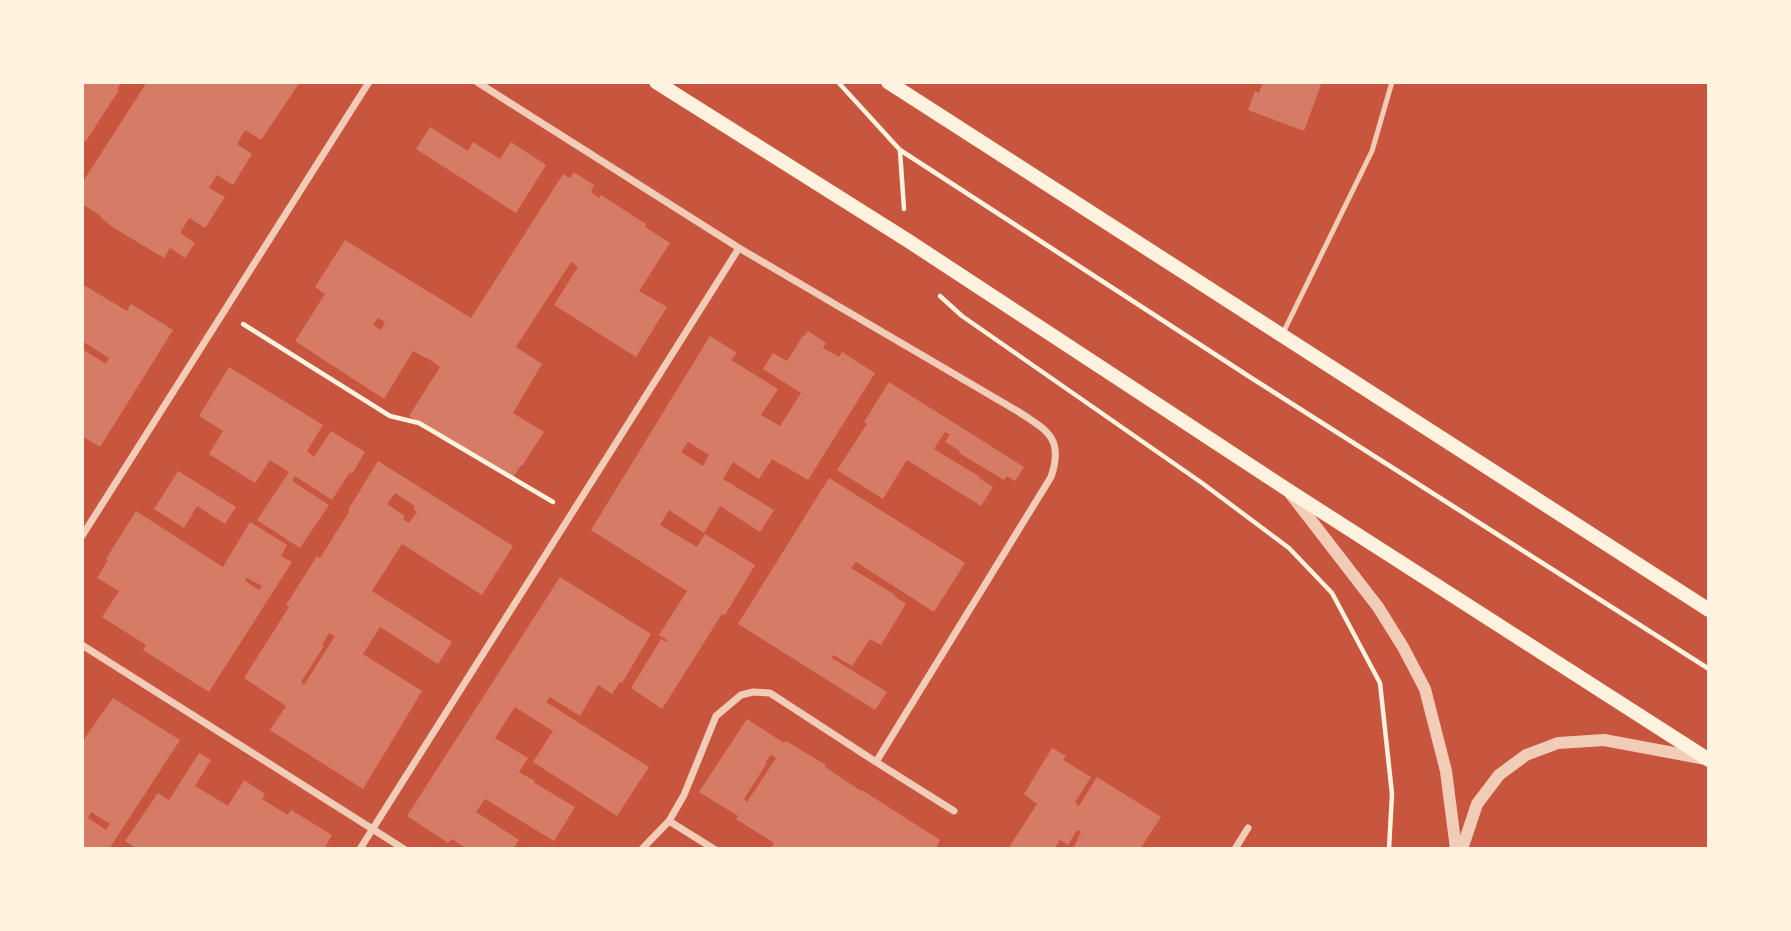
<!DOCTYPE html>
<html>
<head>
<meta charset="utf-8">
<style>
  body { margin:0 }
  #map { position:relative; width:1791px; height:931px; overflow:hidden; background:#c8553d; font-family:Ubuntu,sans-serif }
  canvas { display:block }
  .frame { position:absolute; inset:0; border:84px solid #fff3e0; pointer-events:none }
</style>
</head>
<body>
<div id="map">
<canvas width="1791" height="931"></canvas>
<div class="frame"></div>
</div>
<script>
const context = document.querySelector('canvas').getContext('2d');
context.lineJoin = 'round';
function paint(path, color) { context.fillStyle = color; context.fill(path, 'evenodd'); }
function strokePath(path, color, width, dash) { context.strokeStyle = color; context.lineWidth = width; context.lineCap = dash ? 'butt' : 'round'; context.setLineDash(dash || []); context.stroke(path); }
paint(new Path2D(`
  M82 82H122L117 89 119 90 86 141H85L82 144Z
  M147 82H300L261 140 245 130 237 144 252 154 233 185 217 175 209 188 225 197 205 228 189 218 180 233 195 243 185 258 170 248 164 258 114 228 100 217 101 216 82 204V183Z
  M1263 82H1322L1304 131 1248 110 1255 91 1259 93Z
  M430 127 468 151 473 142 500 159 511 142 546 165 516 213 416 149Z
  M574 172 594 185 591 192 599 198 601 195 646 224 645 227 670 243 639 291 667 307 636 357 554 305 578 267 571 262 516 347 542 364 513 413 544 432 522 466 521 465 512 479 409 416 440 367 426 357 425 358 413 351 384 399 295 341 325 294 315 287 345 240 471 318 563 174 570 178ZM378 318 385 322 381 330 373 325Z
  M82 284 127 311 131 304 173 330 100 447 82 436V349L106 364 109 358 82 341Z
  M808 331 826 343 823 348 839 357 842 352 875 373 808 480 772 459 759 479 733 462 723 479 774 510 760 532 720 506 704 533 669 510 660 525 697 547 705 534 755 565 725 615 722 614 662 709 631 688 661 639 666 642 667 640 659 635 687 591 591 530 710 336 737 353 731 360 778 389 761 415 780 426 801 393 763 369 773 353 787 361 803 336H804ZM688 442 709 455 703 466 681 452Z
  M229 367 323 425 307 451 314 457 331 431 365 452 352 474 350 472 332 500 295 476 292 481 329 505 300 548 257 520 289 472 270 460 255 483 209 454 223 431 199 416Z
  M889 382 1024 467 1015 481 1007 476 1004 480 959 453 960 451 945 442 950 434 945 432 934 449 980 477 979 478 993 487 981 506 907 460 883 499 837 470 867 424 864 422Z
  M378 461 513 546 482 595 402 544 372 591 452 642 438 664 380 627 363 654 422 691 363 789 270 730 286 706 244 678 289 607 286 605 317 556 320 558 349 512 348 510ZM395 493 415 506 413 509 417 512 409 523 403 519 405 516 387 504ZM329 633 335 636 304 685 301 682 324 646 322 645Z
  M178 471 236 507 225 524 197 506 184 528 154 509Z
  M829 478 965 563 934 612 856 562 851 568 895 595 894 596 906 604 881 645 870 639 852 666 833 655 832 658 887 692 875 710 738 624Z
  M136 511 223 567 250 522 287 545 281 556 292 562 209 692 143 650 146 645 102 617 119 591 97 578 108 560 106 559ZM247 578 262 586 259 590 245 581Z
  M560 577 651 634 622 683 620 682 612 694 598 685 580 716 550 697 546 702 649 767 617 816 533 762 553 731 515 707 495 738 528 758 519 772 535 781 533 782 575 807 554 841 485 799 476 812 519 840 513 849H462L464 847 452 839 448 843 407 816Z
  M113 698 180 740 109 849H82V742ZM91 812 110 824 106 830 88 818Z
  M747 719 784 743 786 741 826 765 825 767 861 791 862 790 940 840 937 846 942 849H770L774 843 736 819 738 816 699 792ZM771 755 776 758 747 802 744 799 767 763 765 762Z
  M1052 748 1066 756 1063 760 1091 777 1075 802 1079 806 1097 777 1161 817 1140 849H1073L1081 832 1077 830 1068 845 1060 840 1054 849H1008L1037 804 1024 794Z
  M199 753 211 760 195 786 228 806 244 780 265 794 262 799 288 815 291 810 332 835 324 849H137L125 841 158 793 169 800Z`), '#d67c66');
strokePath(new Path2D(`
  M838 82 900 150 1253 379 1709 669
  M900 151 904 209
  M940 296 962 316 1202 483 1289 548 1332 593 1380 683 1392 794 1389 849
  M243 324 390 416 419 423 553 502`), '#fff3e0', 4.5);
strokePath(new Path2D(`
  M1283 333 1372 151 1392 82`), '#f1ccb7', 5);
strokePath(new Path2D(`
  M477 82 739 248 1019 412C1048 431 1064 439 1051 477L876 762 954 811
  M82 536 369 82
  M82 645 404 849
  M669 821 714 849
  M360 849 739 248
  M642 849 669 821 684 795 716 716 741 695 753 692 770 693 876 762
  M1235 849 1248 828`), '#f1ccb7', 7);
strokePath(new Path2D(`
  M1290 493 1378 607 1403 647 1425 689 1446 771 1456 849
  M1462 849 1477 804 1499 775 1526 755 1558 743 1604 740 1706 759`), '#f1ccb7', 12);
strokePath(new Path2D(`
  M656 82 907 240 1288 490 1709 760
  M888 82 1709 610`), '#fff3e0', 14);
</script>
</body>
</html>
